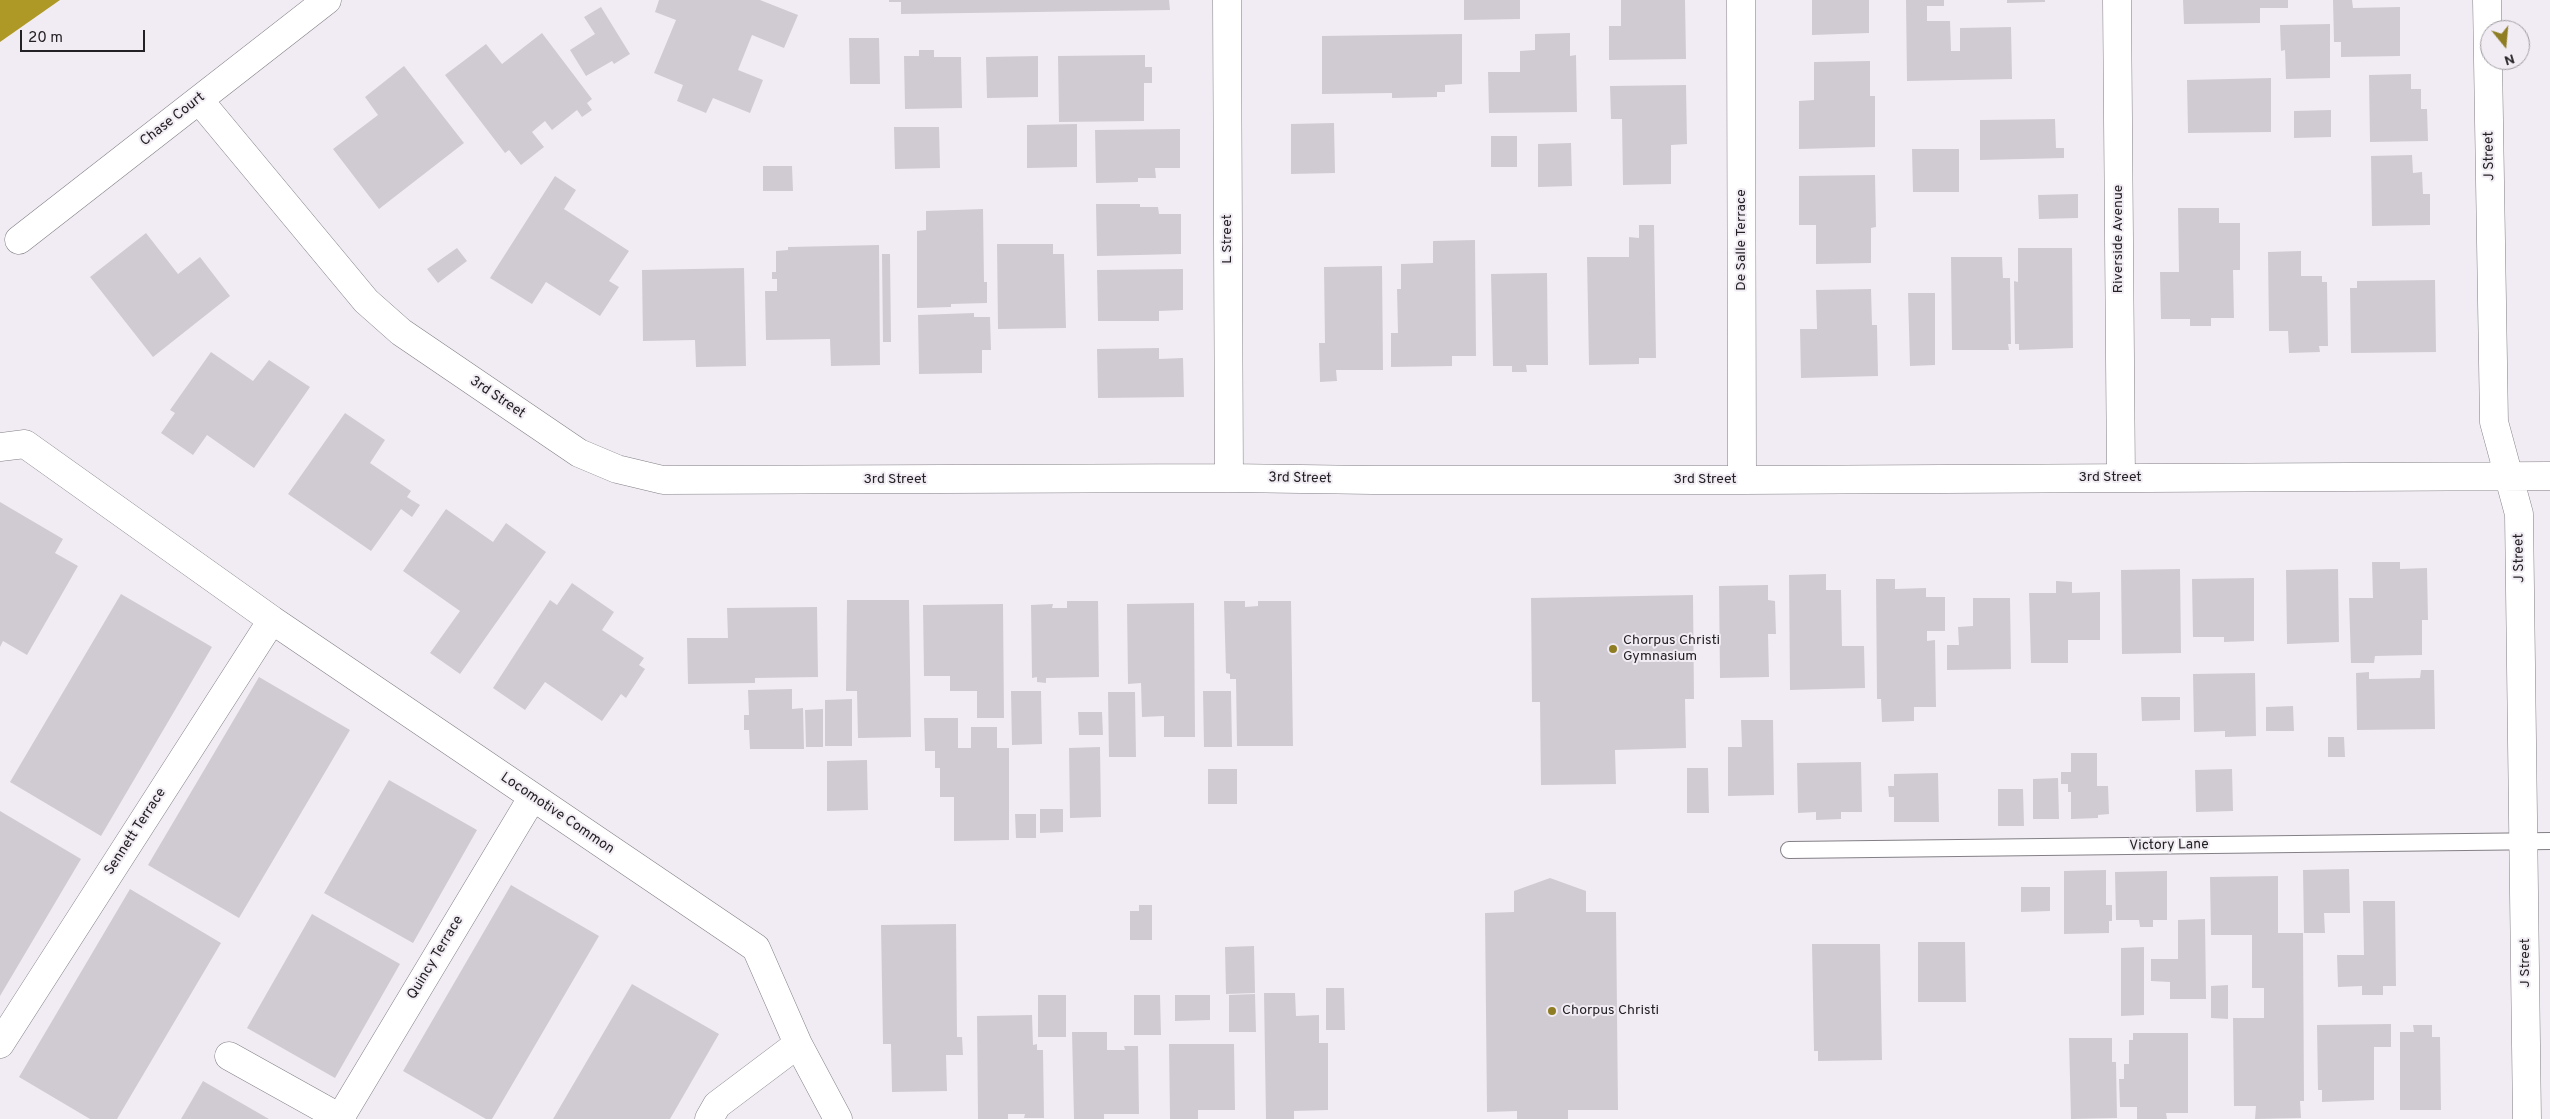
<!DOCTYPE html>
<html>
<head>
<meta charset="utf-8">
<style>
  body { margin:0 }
  #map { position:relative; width:2550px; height:1119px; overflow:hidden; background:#f1ecf3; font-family:Overpass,sans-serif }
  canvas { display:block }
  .north { position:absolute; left:2480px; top:20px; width:50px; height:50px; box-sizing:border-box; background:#f1ecf3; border:1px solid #9f9ba0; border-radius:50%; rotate:163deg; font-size:14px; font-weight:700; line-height:20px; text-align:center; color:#232124 }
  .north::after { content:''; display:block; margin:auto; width:18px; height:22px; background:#8e7d23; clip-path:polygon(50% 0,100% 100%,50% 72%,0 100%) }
  .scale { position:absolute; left:20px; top:30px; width:125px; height:22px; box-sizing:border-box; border:2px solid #232124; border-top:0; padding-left:6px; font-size:15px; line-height:18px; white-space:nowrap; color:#232124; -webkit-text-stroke:4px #f1ecf3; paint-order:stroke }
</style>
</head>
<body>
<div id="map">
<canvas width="2550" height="1119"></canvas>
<div class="north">N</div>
<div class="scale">20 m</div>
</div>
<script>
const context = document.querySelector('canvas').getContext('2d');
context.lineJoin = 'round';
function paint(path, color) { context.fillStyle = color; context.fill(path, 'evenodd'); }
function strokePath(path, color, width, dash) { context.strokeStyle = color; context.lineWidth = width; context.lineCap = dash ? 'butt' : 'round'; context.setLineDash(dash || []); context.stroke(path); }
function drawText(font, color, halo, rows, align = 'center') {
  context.font = font + ' Overpass,sans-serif'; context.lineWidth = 4; context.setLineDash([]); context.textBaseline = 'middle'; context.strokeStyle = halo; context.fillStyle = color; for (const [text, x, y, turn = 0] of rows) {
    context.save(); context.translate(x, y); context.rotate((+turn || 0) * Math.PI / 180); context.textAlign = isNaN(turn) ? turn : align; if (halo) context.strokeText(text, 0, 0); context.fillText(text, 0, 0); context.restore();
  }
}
paint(new Path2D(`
  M0 0H60L0 42Z`), '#ae9926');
paint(new Path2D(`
  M659 0H760L798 15 784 48 752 35 738 70 763 80 750 113 713 98 706 113 677 101 683 85 654 73 676 20 655 12Z
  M889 0H1169L1170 10 901 14V2H889Z
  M1464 0H1520V19L1464 20Z
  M1621 0H1685L1686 59 1609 60V26H1621Z
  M1812 0H1869V33L1812 35Z
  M1906 0H1944V6H1927V21H1950L1951 51H1960V28L2011 27 2012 79 1907 81Z
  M2007 0H2045V2L2007 3Z
  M2183 0H2288V8H2260V23L2184 24Z
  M2333 0H2352L2353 8 2400 7V56L2341 57V42H2334Z
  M601 7 630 54 614 64 612 61 586 76 570 50 595 34 584 17Z
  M2330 24V78L2286 79 2285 50 2281 51 2280 25Z
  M542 33 592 99 587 103 592 110 582 117 577 110 552 130 545 121 532 132 544 147 521 165 509 150 505 153 445 75 486 44 502 64Z
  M1570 33V56L1576 55 1577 112 1489 113 1488 72H1520V51L1535 50V34Z
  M1462 34V84L1445 85V92H1437V97L1392 98V93L1322 94V36Z
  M849 38H879L880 84H850Z
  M919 50H934V57H961L962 108 905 109 904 56H919Z
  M1145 55V67H1152V83H1144V121L1059 122 1058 56Z
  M1038 56V97L987 98 986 57Z
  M1870 61V96H1875V147L1799 149V101L1814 100V62Z
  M404 66 464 143 379 209 333 149 378 115 365 97Z
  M2411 74V89H2421V109H2427L2428 141 2370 142 2369 75Z
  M2271 78V132L2188 133 2187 80Z
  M1686 85 1687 144 1671 145V184L1623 185 1622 119H1611L1610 86Z
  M2331 110V137L2294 138V111Z
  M2055 119 2056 148H2064V158L1980 160V120Z
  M1334 123 1335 173 1291 174V124Z
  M1077 124V167L1027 168V125Z
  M894 127H939L940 168 895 169Z
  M1180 129V168H1155L1156 178H1138V182L1096 183 1095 130Z
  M1491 136H1517V167H1491Z
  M1571 143 1572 186 1538 187V144Z
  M1912 149H1959V192H1913Z
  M2412 155 2413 173 2422 172 2423 194H2430V225L2372 226 2371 156Z
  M763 166H792L793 191H763Z
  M1875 175 1876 227 1871 228V263L1816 264V225H1799V176Z
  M555 176 576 190 564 209 629 251 609 281 619 287 600 316 546 282 532 304 490 278Z
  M2078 194V218L2039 219 2038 195Z
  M1096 204H1140V207H1158L1159 214H1181V254L1097 256Z
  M2178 208H2219V223H2240V270H2233L2234 318H2211V326H2190V319H2161L2160 272H2179Z
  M983 209 984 282H987V303L951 304V307L917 308V231L926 230V211Z
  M1639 225H1654L1656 358H1639V364L1589 365 1587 257H1629V237L1639 238Z
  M146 233 178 274 200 257 230 296 153 357 90 277Z
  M1475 240 1476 356H1452V366L1391 367V333H1398L1397 289H1401V264L1433 263V241Z
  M997 244H1053V254H1064L1066 328 998 329Z
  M879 245 880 365 831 366 830 339 766 340 765 291H777V279H772V272H776V251L788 250V247Z
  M457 248 467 261 438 283 427 269Z
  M2018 248H2072L2073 348 2019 350V344H2015L2014 281 2018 282Z
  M2301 251V276H2322V282H2327L2328 346H2319L2320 352 2289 353 2288 331H2269L2268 252Z
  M882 254H890L891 342H883Z
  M1951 257H2002L2003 278H2010L2011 344H2008L2009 350H1952Z
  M1382 266 1383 370H1336L1337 381 1320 382 1319 343H1325L1324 267Z
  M744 268 746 366 696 367 695 340 643 341 642 270Z
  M1183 269V310L1159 311V321H1098L1097 270Z
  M1547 273 1548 365H1526L1527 372H1512V366H1493L1491 274Z
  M2435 280 2436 352 2351 353 2350 288H2357V281Z
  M1871 289 1872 325H1877L1878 376 1801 378 1800 329H1817L1816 290Z
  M1908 293H1935V365L1910 366Z
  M974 313V317H990L991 350H982V373L919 374 918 315Z
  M1159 348V359L1183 358 1184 397 1098 398 1097 349Z
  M211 352 253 381 269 360 310 387 254 468 207 435 193 455 161 433 175 413 170 410Z
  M345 413 385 440 370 463 411 491 407 497 420 505 412 517 401 509 371 551 288 494Z
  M0 502 63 539 55 553 78 566 27 655 3 641 0 647Z
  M446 509 493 542 506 523 546 552 460 674 430 653 460 611 403 571Z
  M2372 562H2400V569L2427 568 2428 620H2422V655L2375 656 2374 663H2351L2349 598H2373Z
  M2180 569 2181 653 2122 654 2121 570Z
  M2338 569 2339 642 2287 644 2286 570Z
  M1826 574V590H1841L1842 646H1864L1865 688 1790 690 1789 575Z
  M2254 578V641L2224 642V637H2193L2192 579Z
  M1876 579H1895V589L1926 588V597H1945V631H1927V641L1935 640 1936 707H1914V721L1882 722 1881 699H1877Z
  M2056 581 2072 582V593L2100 592V640H2068V663H2031L2029 593H2056Z
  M572 583 614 612 602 630 644 658 639 665 645 669 626 698 621 694 602 721 545 682 525 710 493 688 550 600 557 605Z
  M1768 585V600L1775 601 1776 634H1768L1769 677 1720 678 1719 586Z
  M121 594 212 647 101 836 10 782Z
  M1693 595 1694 699H1685L1686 748 1615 750 1616 784 1541 785 1540 702H1532L1531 598Z
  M1973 598H2010L2011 669 1947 670V645H1959L1958 627 1973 626Z
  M847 600H909L911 737 858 738 857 691H846Z
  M1067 601H1098L1099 677 1046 678V683L1037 682V677L1032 678 1031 605 1053 604 1052 608H1067Z
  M1224 601H1245V607L1258 606V601H1291L1293 746H1237L1236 679H1230V674L1226 673Z
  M1194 603 1195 737H1164V716L1142 717 1141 683 1128 684 1127 604Z
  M1003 604 1004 718H977V691H950V676H924L923 605Z
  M817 607 818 677 755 678V683L688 684 687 638H728L727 608Z
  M2421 670H2434L2435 729 2357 730 2356 673 2369 672V679L2420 678Z
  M2255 673 2256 736 2225 737V731L2194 732 2193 674Z
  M259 677 350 730 239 918 148 865Z
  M792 689V709L803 708 804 749H750L749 730H744V715H749L748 690Z
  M1011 691H1041L1042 744 1012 745Z
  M1203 691H1231L1232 747H1204Z
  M1108 692H1135L1136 757H1109Z
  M2141 697H2180V720L2142 721Z
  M852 699V746H825V700Z
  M2293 706 2294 731H2266V707Z
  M823 709V747H806L805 710Z
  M1078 712H1102L1103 735H1079Z
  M924 718H958V748H971V727H997V748H1009V840L954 841V797H940V768H935V751H925Z
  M1741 720H1773L1774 795 1728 796V747H1742Z
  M2328 737H2344L2345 757H2328Z
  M1100 747 1101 817 1070 818 1069 748Z
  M2071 753H2097V786H2108L2109 814 2098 815V818L2071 819V792H2068V784H2061V772H2071Z
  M867 760 868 810 827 811V761Z
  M1861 762 1862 812H1841V819L1816 820V812L1798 813 1797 763Z
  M1687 768H1708L1709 813H1687Z
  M1208 769H1237V804H1208Z
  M2232 769 2233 811 2196 812 2195 770Z
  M1938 773 1939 822H1894V797H1889L1888 786H1894V774Z
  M2058 778 2059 819H2033V779Z
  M389 780 477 830 413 943 324 893Z
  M1998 789H2023L2024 826H1998Z
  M1040 809H1063V832L1040 833Z
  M0 811 81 859 0 996Z
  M1015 814H1036V838H1016Z
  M2349 869 2350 913H2324L2325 933H2304L2303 870Z
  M2106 870V905H2112V921H2109V933L2064 934V871Z
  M2167 871V920H2153V927H2140L2139 920H2116L2115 872Z
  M2278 876V933H2303L2304 1101H2300L2301 1118 2255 1119 2256 1106H2234L2233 1018H2264V988H2252V935H2211L2210 877Z
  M1550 878 1586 891V912H1616L1618 1110H1568V1119H1517V1111L1487 1112 1485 913 1514 912V891Z
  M511 885 599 936 492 1119H486L403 1071Z
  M2021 887H2050V911L2021 912Z
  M130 889 221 943 117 1119H90L19 1077Z
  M2363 901H2395L2396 986H2383V995H2362V986L2338 987 2337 955H2364Z
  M1139 905H1152V940H1130V911H1139Z
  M312 914 400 964 335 1078 247 1028Z
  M2205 919 2206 999H2170V982L2151 981V959H2178V920Z
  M956 924 957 1037H962L963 1055H946L947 1091 892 1092 891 1044H883L881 925Z
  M1918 942H1965L1966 1002H1918Z
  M1812 944H1880L1882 1060 1818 1061V1051H1814Z
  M1254 946 1255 993 1226 994 1225 947Z
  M2144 947V1015L2121 1016V948Z
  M632 984 719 1034 670 1119H553Z
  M2228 985V1019L2211 1018V986Z
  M1326 988H1344L1345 1030H1326Z
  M1264 993H1295L1296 1016 1319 1015V1043H1328V1110L1294 1111V1119H1266Z
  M1255 994 1256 1032H1229V995Z
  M1038 995H1066V1037H1038Z
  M1134 995H1160L1161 1035H1134Z
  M1175 995H1210V1020L1175 1021Z
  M1032 1015 1033 1045 1037 1044V1050H1043L1044 1118H1024L1025 1114H1008V1119H978L977 1016Z
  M2391 1024V1047H2374V1100L2322 1102V1090H2318L2317 1025Z
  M2413 1025H2432V1037H2440L2441 1110H2400V1032H2414Z
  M1072 1032H1107V1050H1125L1124 1046H1138L1139 1114H1104V1119H1074Z
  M2133 1033H2188V1113H2166L2167 1119H2137V1107H2120L2119 1079H2124V1064H2129V1040H2133Z
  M2069 1038H2112V1062H2116L2117 1118 2071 1119Z
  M1169 1044H1234L1235 1110H1198V1119H1170Z
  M203 1081 269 1119H181Z`), '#d0cbd2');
const lane = new Path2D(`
  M1789 850 2550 841`);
const street = new Path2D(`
  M1227 0 1229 478
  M1741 0 1742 480
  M2117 0 2121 478
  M2487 0 2494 422 2519 514 2527 1119
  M199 100 366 301 401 332 579 453 617 469 663 480 1229 478 1373 480H1742L2550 476
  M19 240 327 0
  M0 447 25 444 272 620 756 948 798 1044 838 1119
  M0 1044 272 620
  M229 1056 342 1119
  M340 1118 532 798
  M709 1119 717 1105 798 1044`);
strokePath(lane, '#837f85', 18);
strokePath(street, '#837f85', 29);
strokePath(lane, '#fff', 16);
strokePath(street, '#fff', 28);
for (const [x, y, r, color] of [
  [1613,649,5,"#8e7d23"],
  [1552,1011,5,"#8e7d23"]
]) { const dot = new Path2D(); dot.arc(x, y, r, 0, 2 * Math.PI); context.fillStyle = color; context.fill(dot); strokePath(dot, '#f1ecf3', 2); }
drawText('14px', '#232124', '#f1ecf3', [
  ["Chase Court",173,120,-38],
  ["J Street",2490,156,-91],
  ["L Street",1228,239,-90],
  ["Riverside Avenue",2119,239,-90],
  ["De Salle Terrace",1742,240,-90],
  ["3rd Street",497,398,34],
  ["3rd Street",2110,478],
  ["3rd Street",1300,479,1],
  ["3rd Street",895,480],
  ["3rd Street",1705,480],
  ["J Street",2520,558,-91],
  ["Locomotive Common",557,814,34],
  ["Sennett Terrace",136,832,-57],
  ["Victory Lane",2169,846,-1],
  ["Quincy Terrace",436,958,-59],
  ["J Street",2526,963,-90]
]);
drawText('14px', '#232124', '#f1ecf3', [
  ["Chorpus Christi",1623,641],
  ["Gymnasium",1623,657],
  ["Chorpus Christi",1562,1011]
], 'left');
</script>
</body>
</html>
